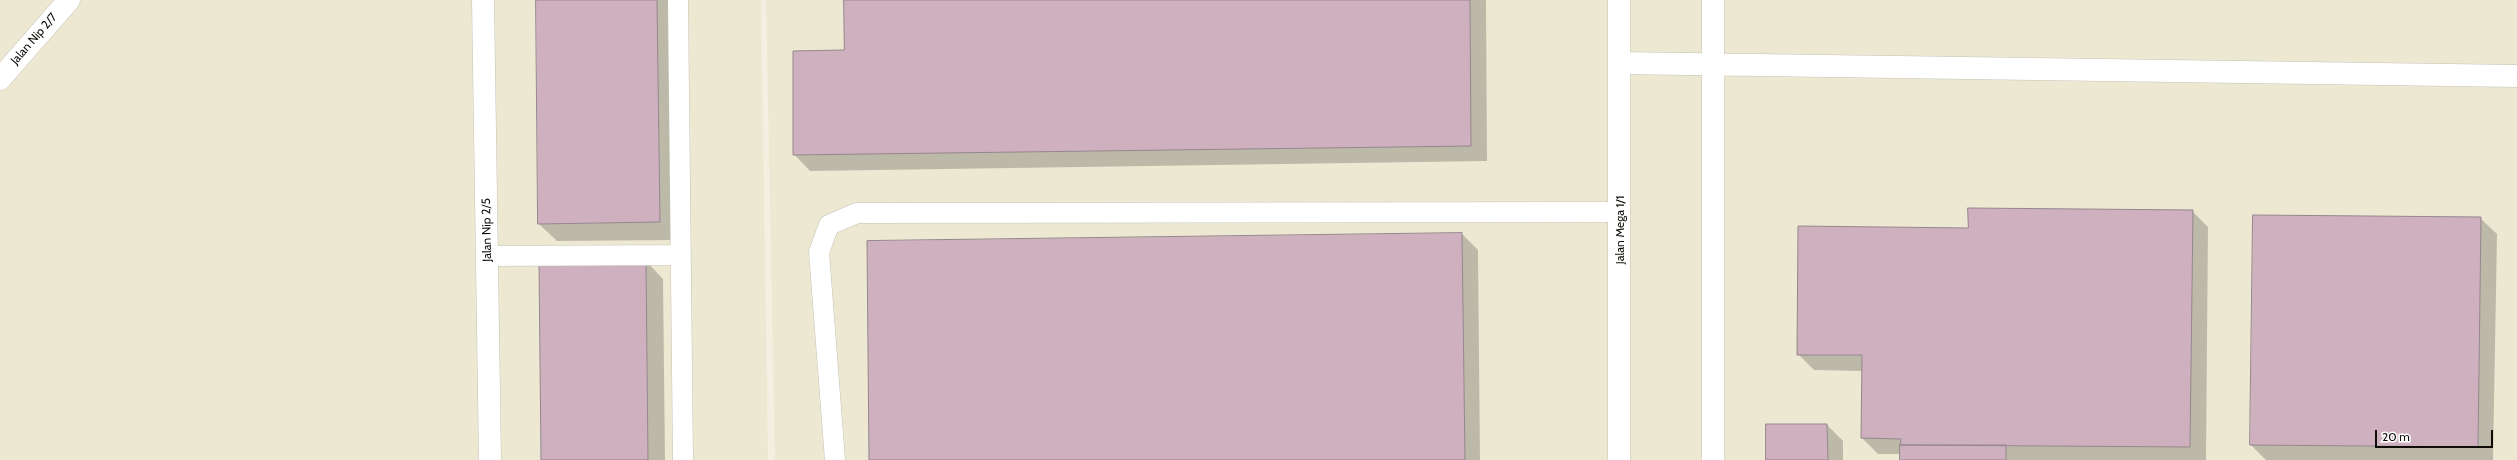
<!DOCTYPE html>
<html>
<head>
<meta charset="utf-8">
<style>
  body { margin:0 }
  #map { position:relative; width:2517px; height:460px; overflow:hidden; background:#f3f0e2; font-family:Cabin,sans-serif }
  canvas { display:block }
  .scale { position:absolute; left:2375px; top:430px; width:118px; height:18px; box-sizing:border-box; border:2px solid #0e0d08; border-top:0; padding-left:5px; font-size:12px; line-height:14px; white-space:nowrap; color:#0e0d08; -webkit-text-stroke:3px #fff; paint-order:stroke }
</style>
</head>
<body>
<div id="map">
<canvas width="2517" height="460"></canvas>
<div class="scale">20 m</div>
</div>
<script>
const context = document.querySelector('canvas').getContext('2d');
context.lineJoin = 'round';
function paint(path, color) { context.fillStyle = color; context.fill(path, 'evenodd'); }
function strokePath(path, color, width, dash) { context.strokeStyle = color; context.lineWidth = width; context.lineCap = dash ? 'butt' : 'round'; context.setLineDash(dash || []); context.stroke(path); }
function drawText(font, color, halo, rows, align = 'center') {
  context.font = font + ' Cabin,sans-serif'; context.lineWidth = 3; context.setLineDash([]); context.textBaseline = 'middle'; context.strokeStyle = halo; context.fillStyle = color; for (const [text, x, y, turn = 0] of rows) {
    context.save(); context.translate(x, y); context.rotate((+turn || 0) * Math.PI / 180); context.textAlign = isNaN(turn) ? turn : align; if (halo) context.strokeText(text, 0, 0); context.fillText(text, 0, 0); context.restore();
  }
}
paint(new Path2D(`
  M0 0H761L768 460H0Z
  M766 0H2517V460H775Z`), '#ede8d2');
paint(new Path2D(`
  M537 0H675L677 240 557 241 539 224Z
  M845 0H1486L1487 161 810 171 794 154 845 51Z
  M2192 211 2208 227 2206 460H1901V454H1878L1862 438 1863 371 1814 370 1798 354 1969 229Z
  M2254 216 2480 218 2497 234 2493 460H2266L2251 445Z
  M1462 234 1478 250 1480 460H870L868 242Z
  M646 261 663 279 665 460H542Z
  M1827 425 1843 441V460H1767Z`), '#0003');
const building = new Path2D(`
  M536 0H657L660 222 538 224Z
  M844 0H1470L1471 146 793 155V51L844 50Z
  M1968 208 2193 210 2190 447 1900 445 1901 439 1861 438 1862 355H1797L1798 226 1968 228Z
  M2253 215 2481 217 2478 447 2250 445Z
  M1462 233 1465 460H869L867 241Z
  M646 260 648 460H541L539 262Z
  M1766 424H1827L1828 460H1766Z
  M1900 445H2006V460H1900Z`);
paint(building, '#cfb0bf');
strokePath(building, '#95878d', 1);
const service = new Path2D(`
  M678 0 683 460
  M487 256 681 255
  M835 460 819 252 829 225 857 213 1620 212`);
const minor = new Path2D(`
  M483 0 490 460
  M1619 0V460
  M1619 63 2517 76
  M0 79 69 0
  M1713 460V0`);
strokePath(service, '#c6c3b5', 21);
strokePath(minor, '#c6c3b5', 23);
strokePath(service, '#fff', 20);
strokePath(minor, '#fff', 22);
drawText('12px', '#0e0d08', '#fff', [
  ["Jalan Nip 2/7",34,39,-49],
  ["Jalan Nip 2/5",487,230,-91],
  ["Jalan Mega 1/1",1620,230,-90]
]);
</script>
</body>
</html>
